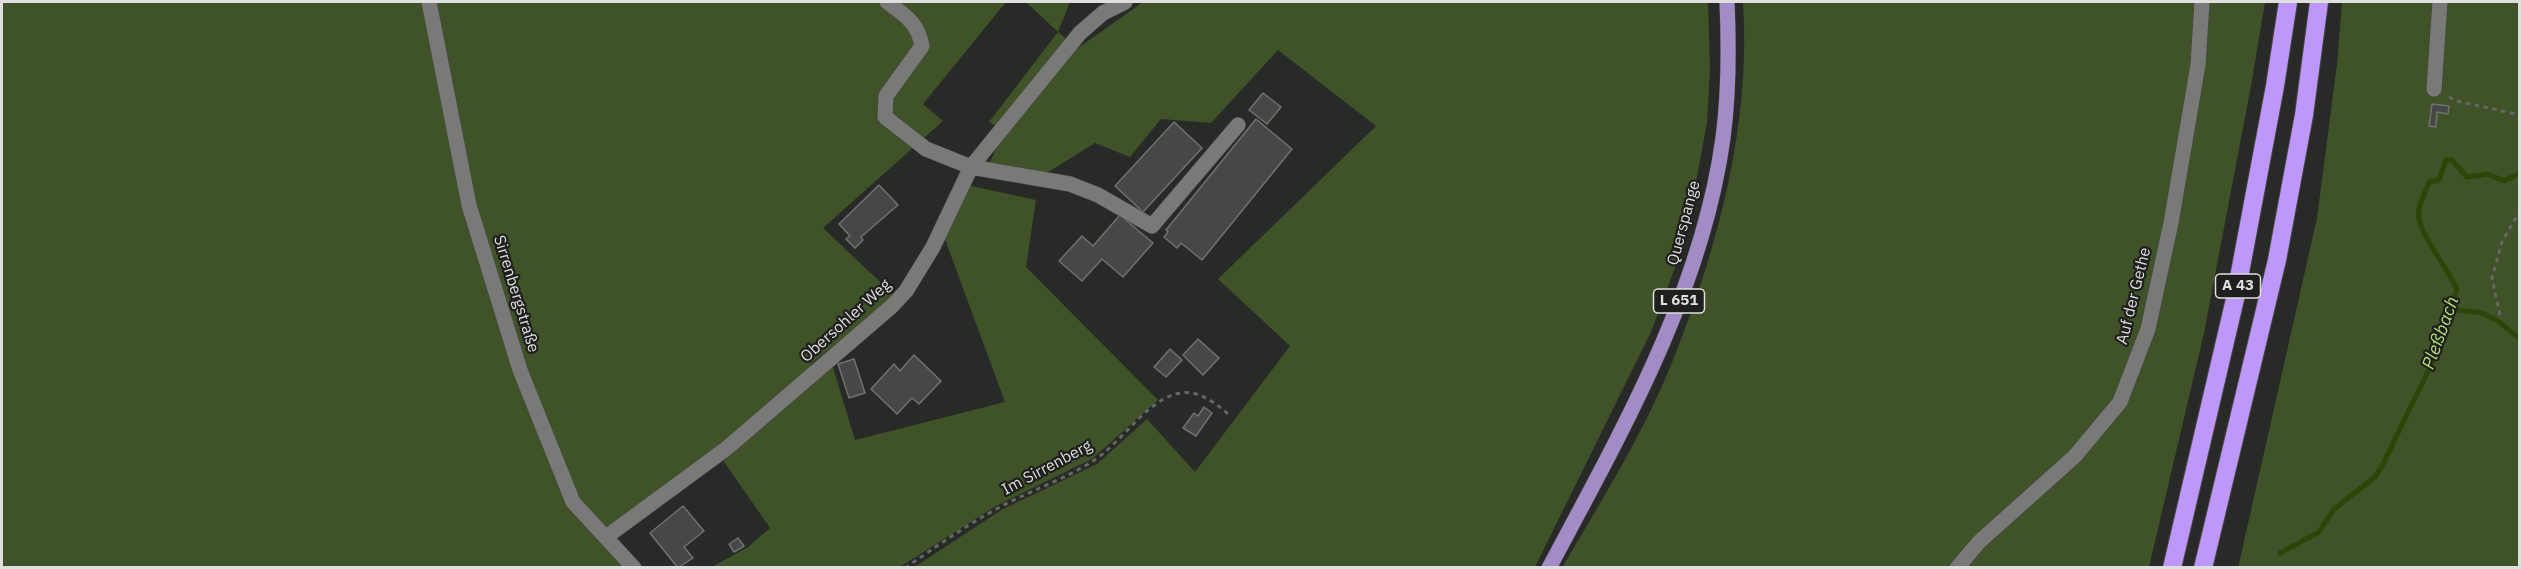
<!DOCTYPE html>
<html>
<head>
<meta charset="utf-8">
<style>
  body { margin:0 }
  #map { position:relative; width:2521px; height:569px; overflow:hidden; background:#282a27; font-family:"IBM Plex Sans",sans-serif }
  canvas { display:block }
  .frame { position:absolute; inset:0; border:3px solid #dfdfde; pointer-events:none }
</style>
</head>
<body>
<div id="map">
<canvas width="2521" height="569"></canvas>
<div class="frame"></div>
</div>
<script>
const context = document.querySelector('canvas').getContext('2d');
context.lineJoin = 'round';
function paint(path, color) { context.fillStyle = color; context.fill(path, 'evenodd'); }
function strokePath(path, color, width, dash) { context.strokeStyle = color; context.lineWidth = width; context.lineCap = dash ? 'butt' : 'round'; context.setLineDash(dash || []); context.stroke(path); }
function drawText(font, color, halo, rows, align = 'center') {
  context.font = font + ' "IBM Plex Sans",sans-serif'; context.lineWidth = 4.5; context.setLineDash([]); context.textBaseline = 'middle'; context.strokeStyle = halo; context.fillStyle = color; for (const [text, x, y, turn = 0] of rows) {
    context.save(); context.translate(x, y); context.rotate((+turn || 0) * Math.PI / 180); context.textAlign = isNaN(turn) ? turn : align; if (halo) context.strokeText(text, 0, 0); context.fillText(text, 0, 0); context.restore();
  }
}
paint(new Path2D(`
  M2 2H1006L923 104 943 121 823 228 895 296 811 364 808 377 606 535 570 506 629 568 2 567Z
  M1026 2H1070L1058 32 1078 48 1143 2H1708L1710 69 1707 123 1685 241 1651 332 1535 567 913 568 1003 509 1097 464 1147 419 1195 472 1290 346 1218 279 1376 126 1278 50 1211 123 1161 119 1130 157 1095 143 1045 174 1013 169 990 162 1004 131 989 122 1058 32Z
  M1743 2H2197L2193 64 2165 223 2140 328 2114 398 2072 453 1952 567 1562 568C1602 499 1646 430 1675 355 1719 244 1751 122 1743 2Z
  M2206 2H2265L2251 86 2204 333 2149 567 1965 568 1985 544 2082 458 2154 328Z
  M2342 2H2519V567L2238 568 2317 218 2337 64Z
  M967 185 1036 200 1026 267 1158 400 1092 459 996 506 900 567 710 568 748 547 770 528 720 456 832 364 855 440 1005 402 943 234Z`), '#3f5228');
strokePath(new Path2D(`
  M2450 309 2482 313 2498 321 2520 339
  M2280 553 2319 532 2334 509 2375 477 2382 466 2433 361 2436 340 2457 290C2450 269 2414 231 2419 209 2421 200 2426 191 2429 182L2439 180 2446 160H2452L2467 177 2488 174 2504 181 2520 173
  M2 566 3 568`), '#2d4507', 5);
const building = new Path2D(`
  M1263 93 1281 107 1267 124 1249 110Z
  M2432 104 2449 106 2448 114 2437 112 2436 127 2429 126Z
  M1256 119 1292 149 1202 260 1181 243 1177 248 1164 237 1168 232 1166 230Z
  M1174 122 1202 148 1143 212 1115 186Z
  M879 185 898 205 861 237 863 240 855 248 846 239 850 236 839 224Z
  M1120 215 1153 243 1123 277 1102 259 1082 281 1059 261 1082 236 1093 246Z
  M1198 339 1219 358 1203 375 1183 355Z
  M1170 349 1182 360 1166 377 1154 367Z
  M914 355 941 381 919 404 912 398 897 414 871 389 894 364 900 371Z
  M854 359 865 393 849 398 838 364Z
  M1204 407 1212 413 1196 436 1183 428 1194 413 1198 416Z
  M683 506 704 531 684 547 693 558 678 568 650 533Z
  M738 538 744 546 734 552 729 544Z`);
paint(building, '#464845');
strokePath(building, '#71726f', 1.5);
const minor = new Path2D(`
  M429 2 469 205 520 370 573 502 634 568
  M887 2C905 15 918 23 922 46L886 96 885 117 926 149 971 167 1070 184 1098 195 1152 226 1238 125
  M2434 89 2440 2
  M606 537 727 448 892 306 906 291 933 247 971 167 1080 33 1103 13 1125 2
  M1957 568 1979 542 2075 456 2120 402 2148 329 2171 223 2198 65 2202 2`);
const major = new Path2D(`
  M1549 568C1621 433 1702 292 1723 138 1729 93 1729 47 1727 2`);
const highway = new Path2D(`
  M2172 568 2235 299 2275 86 2288 2
  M2203 568 2277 260 2304 115 2319 2`);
strokePath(minor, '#474746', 16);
strokePath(major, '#474746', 16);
strokePath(highway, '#474746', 20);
strokePath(new Path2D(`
  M2449 97 2457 101 2520 115
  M2500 315 2492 278 2502 242 2520 211
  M905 568C937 546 968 524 1002 506 1032 490 1065 479 1093 461 1120 444 1144 404 1175 394 1196 388 1213 401 1228 414`), '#666765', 3, [4.5, 4.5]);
strokePath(minor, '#797a78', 15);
strokePath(major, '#a28cc5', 15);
strokePath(highway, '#bd98f8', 18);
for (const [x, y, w] of [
  [2238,286,45],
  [1679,301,51]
]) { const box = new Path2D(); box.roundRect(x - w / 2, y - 12, w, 24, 4.5); context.fillStyle = '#1f201e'; context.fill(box); strokePath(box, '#dfdfde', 1.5); }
drawText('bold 15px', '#dfdfde', null, [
  ["A 43",2238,286],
  ["L 651",1679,301]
]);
drawText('16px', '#dfdfde', '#1f201e', [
  ["Querspange",1684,223,-75],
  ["Sirrenbergstraße",516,294,73],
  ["Auf der Gethe",2134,296,-76],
  ["Obersohler Weg",846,321,-42],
  ["Im Sirrenberg",1047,468,-28]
]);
drawText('italic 18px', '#afdf78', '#1f201e', [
  ["Pleßbach",2441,333,-70]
]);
</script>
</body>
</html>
